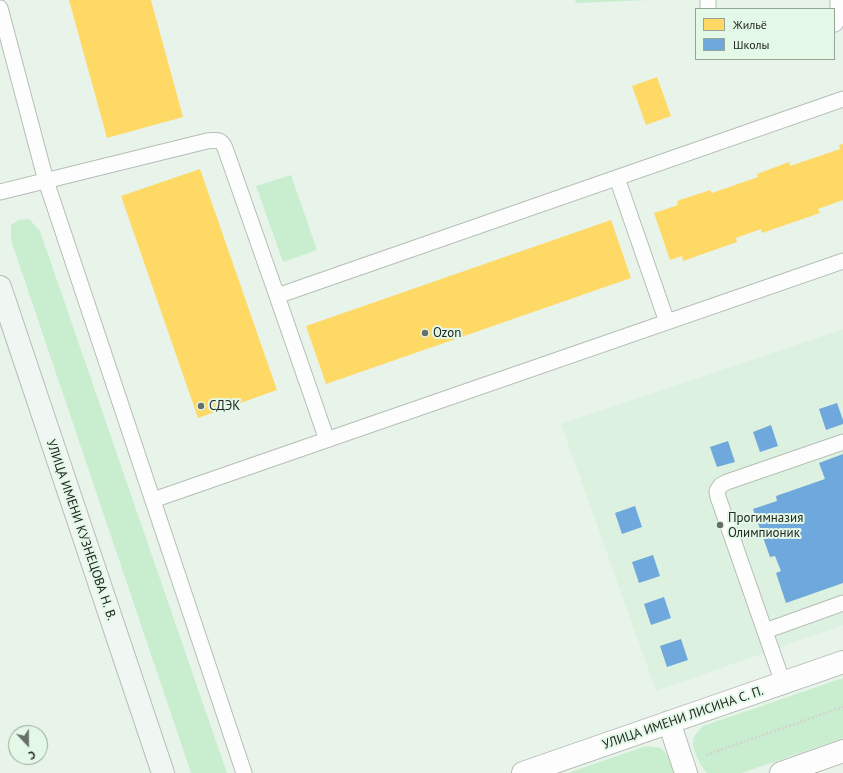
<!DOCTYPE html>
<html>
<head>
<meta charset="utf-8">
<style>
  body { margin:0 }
  #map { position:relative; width:843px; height:773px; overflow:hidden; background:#e8f4ea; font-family:"PT Sans",sans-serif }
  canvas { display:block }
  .legend { position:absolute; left:695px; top:8px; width:140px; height:52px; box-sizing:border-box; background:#e4f8e7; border:1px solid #96a598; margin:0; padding:5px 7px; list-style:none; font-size:12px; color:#212922 }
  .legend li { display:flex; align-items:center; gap:8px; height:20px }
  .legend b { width:20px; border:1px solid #96a598 }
  .north { position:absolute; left:8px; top:725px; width:40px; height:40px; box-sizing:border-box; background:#e4f8e7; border:1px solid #96a598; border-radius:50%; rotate:158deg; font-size:11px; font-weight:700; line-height:16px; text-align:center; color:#212922 }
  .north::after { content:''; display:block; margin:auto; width:14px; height:18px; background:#677068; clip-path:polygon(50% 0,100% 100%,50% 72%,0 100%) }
</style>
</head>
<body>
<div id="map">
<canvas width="843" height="773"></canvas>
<ul class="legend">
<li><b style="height:11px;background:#ffd966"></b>Жильё</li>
<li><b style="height:11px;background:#6fa8dc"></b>Школы</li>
</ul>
<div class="north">С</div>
</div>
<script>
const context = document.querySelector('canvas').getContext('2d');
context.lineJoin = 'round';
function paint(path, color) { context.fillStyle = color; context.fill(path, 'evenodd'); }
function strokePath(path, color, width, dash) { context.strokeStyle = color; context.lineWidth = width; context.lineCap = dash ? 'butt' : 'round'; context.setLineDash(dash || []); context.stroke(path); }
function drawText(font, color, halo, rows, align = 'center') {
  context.font = font + ' "PT Sans",sans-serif'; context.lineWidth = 4; context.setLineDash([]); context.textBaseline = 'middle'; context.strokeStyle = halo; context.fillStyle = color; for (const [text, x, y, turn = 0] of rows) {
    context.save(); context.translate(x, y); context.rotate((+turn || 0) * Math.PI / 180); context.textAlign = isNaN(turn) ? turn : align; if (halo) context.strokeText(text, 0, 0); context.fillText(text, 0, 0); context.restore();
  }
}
paint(new Path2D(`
  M843 329V625L656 691 561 424Z`), '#dcf1df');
paint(new Path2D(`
  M575 0H650L576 3Z
  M291 175 317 250 283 262 256 186Z
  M29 219 40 231 227 773H191L11 240V225L19 220Z
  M843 678V738L742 773H707C700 765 690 748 694 737 696 733 700 729 703 726Z
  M646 746 661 748 671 758 675 773H568Z`), '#c9eecf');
paint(new Path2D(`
  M69 0H151L183 117 107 138Z
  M657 77 671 116 646 125 632 86Z
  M843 144V200L818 209 820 213 762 233 761 229 736 238 737 242 683 261 682 256 670 260 654 213 678 205 677 201 710 190 712 193 758 177 757 174 789 162 790 166 840 149 839 145Z
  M200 169 277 390 198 418 121 196Z
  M611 220 631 278 326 384 306 326Z`), '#ffd966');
paint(new Path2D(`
  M837 403 843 420V424L826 430 819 409Z
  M771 425 778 446 760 452 753 432Z
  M728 441 735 462 717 467 710 447Z
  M843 454V583L786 603 776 573 781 571 775 556 770 557 753 509 777 501 776 496 825 479 819 463Z
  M635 506 642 527 622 534 615 513Z
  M653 555 660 576 639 583 632 562Z
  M664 597 671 618 651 625 644 604Z
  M681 639 688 660 667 667 660 646Z`), '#6fa8dc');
const lane = new Path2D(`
  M708 0V9
  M0 8 46 181 244 773
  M835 24 838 20V0
  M617 178 667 322
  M0 192 207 141C217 140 221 139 225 148L277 296 843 99
  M277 296 327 440
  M153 500 843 261
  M765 631 843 603
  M783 683 718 497 717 491 721 485 727 482 843 442`);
const street = new Path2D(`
  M669 722 686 773
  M523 773 843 662
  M781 773 843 751`);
const secondary = new Path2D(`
  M0 287 163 773`);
strokePath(lane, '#b5beb6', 17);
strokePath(street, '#b5beb6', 24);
strokePath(secondary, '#b5beb6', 24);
strokePath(new Path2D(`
  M706 755 843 707`), '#d0d4d1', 2.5, [2, 2]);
strokePath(lane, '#fcfdfc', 15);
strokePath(street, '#fcfdfc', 22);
strokePath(secondary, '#f0f6f2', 22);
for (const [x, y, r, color] of [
  [425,333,4,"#677068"],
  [201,406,4,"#677068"],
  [720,525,4,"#677068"]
]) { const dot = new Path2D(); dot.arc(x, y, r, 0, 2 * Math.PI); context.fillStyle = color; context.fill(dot); strokePath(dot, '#e4f8e7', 1.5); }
drawText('13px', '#212922', '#e4f8e7', [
  ["Ozon",433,333],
  ["СДЭК",209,406],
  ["Прогимназия",728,518],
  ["Олимпионик",728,533]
], 'left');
drawText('13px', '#212922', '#e4f8e7', [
  ["УЛИЦА ИМЕНИ КУЗНЕЦОВА Н. В.",81,530,71],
  ["УЛИЦА ИМЕНИ ЛИСИНА С. П.",683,718,-19]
]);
</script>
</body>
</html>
